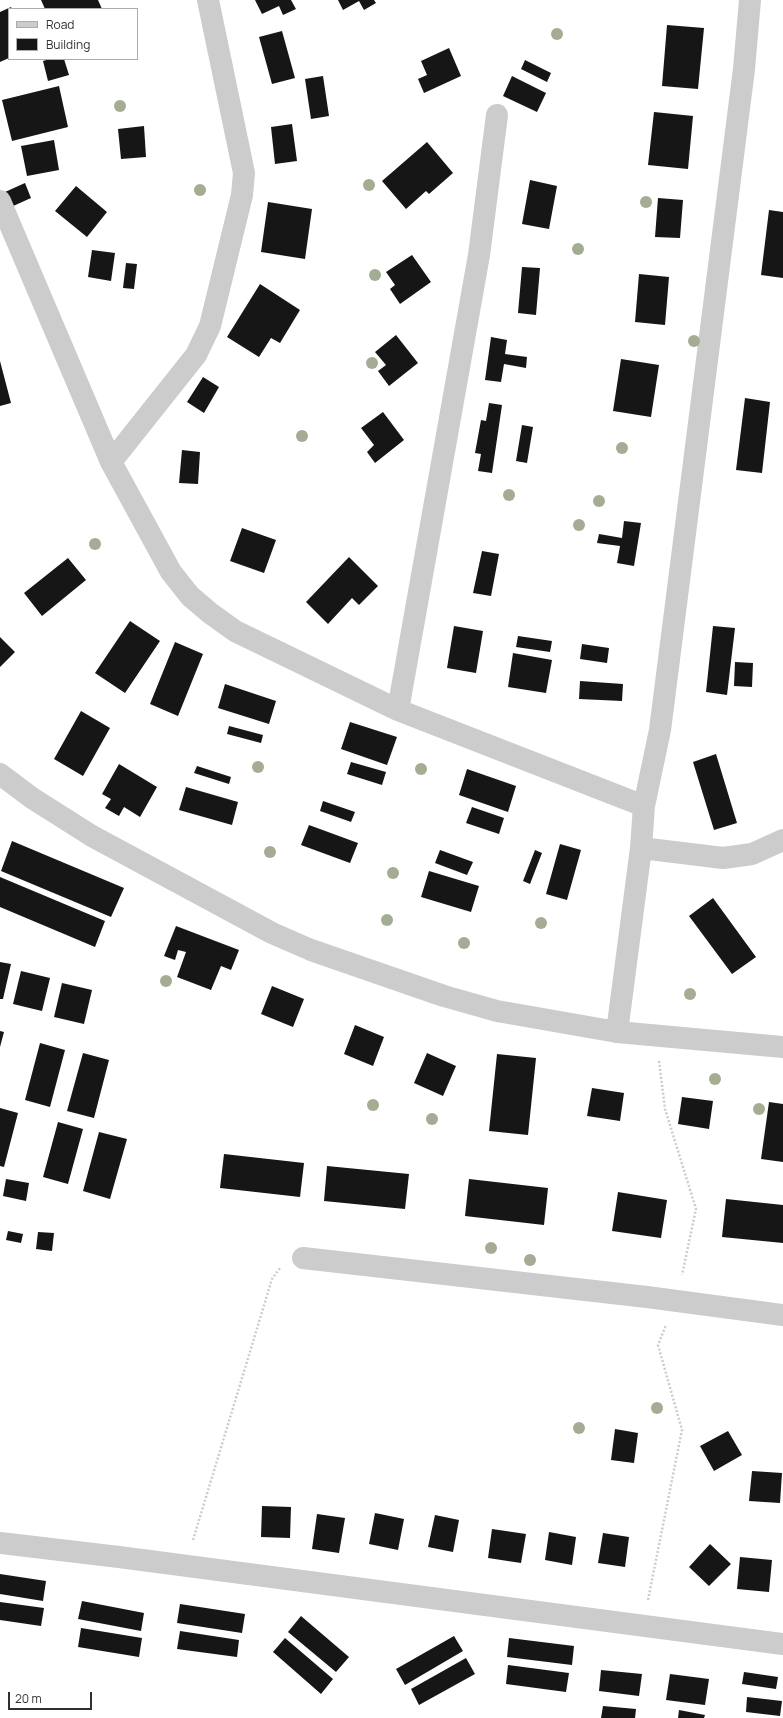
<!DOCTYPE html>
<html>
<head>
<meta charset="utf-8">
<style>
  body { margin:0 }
  #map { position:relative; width:783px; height:1718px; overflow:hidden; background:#fff; font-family:Manrope,sans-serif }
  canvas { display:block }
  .legend { position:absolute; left:8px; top:8px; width:130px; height:52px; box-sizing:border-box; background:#fff; border:1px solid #acacac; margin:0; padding:5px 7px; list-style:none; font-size:12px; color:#2f2f2f }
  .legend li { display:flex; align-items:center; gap:8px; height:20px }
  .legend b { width:20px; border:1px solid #acacac }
  .scale { position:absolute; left:8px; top:1692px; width:84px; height:18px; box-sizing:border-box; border:2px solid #2f2f2f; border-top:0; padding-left:5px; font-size:12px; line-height:14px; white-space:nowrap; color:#2f2f2f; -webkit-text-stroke:3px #fff; paint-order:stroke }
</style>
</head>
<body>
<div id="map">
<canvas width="783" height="1718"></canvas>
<ul class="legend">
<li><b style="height:5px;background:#ccc"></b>Road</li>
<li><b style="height:11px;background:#161616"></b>Building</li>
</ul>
<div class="scale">20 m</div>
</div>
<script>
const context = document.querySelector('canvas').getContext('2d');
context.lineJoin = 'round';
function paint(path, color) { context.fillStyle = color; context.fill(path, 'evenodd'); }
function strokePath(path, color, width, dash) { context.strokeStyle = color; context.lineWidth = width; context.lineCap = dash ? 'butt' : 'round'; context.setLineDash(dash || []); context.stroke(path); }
paint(new Path2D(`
  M41 0H98L102 9H45Z
  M255 0H291L296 9 283 15 279 6 262 14Z
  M338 0H374L376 3 364 10 359 1 343 10Z
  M11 7 12 9H9V58L0 62V12Z
  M667 25 704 28 698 89 662 86Z
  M282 31 295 78 272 84 259 37Z
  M449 48 461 76 424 93 418 79 427 75 421 61Z
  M50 59H64L69 75 48 81 43 61Z
  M525 60 551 73 547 82 521 69Z
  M323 76 329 116 311 119 305 79Z
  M512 76 546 93 537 112 503 96Z
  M59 86 68 127 12 141 2 100Z
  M654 112 693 116 688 169 648 165Z
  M292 124 297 161 275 164 271 127Z
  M144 126 146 157 121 159 118 129Z
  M54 140 59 170 27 176 21 146Z
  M427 142 453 173 429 194 426 191 406 209 382 181Z
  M530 180 557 186 549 229 522 224Z
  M25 183 31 198 11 207 5 192Z
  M76 186 107 212 87 237 55 211Z
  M658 198 683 200 680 238 655 237Z
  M268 202 312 209 305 259 261 252Z
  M769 210 783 212V278L761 275Z
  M92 250 115 253 111 281 88 277Z
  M412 255 431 282 400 304 390 289 395 285 386 272Z
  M126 263 137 264 134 289 123 288Z
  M522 267 540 268 536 315 518 313Z
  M639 274 669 277 665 325 635 322Z
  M260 284 300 310 280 343 271 338 259 357 227 337Z
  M396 335 418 363 389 386 378 371 386 365 375 352Z
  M491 337 507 340 505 354 527 357 526 368 504 364 501 382 485 380Z
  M621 359 659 365 651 417 613 411Z
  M0 361 11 403 0 406Z
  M203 377 219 387 204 413 187 402Z
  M745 398 770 402 762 473 736 470Z
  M489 403 502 405 492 473 478 471 481 454 475 453 481 420 486 421Z
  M383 412 404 440 375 463 367 452 374 445 361 428Z
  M522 425 533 427 527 463 516 461Z
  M182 450 200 452 198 484 179 483Z
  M624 521 641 523 634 566 617 563 620 546 597 543 599 534 622 538Z
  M242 528 276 540 264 573 230 561Z
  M482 551 499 554 491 596 473 593Z
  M349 557 378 586 359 605 352 598 328 624 306 602Z
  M68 558 86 580 42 616 24 593Z
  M130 621 160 641 125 693 95 673Z
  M454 626 483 631 476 673 447 668Z
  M713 626 735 628 727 695 706 692Z
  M518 636 552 641 550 652 516 647Z
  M0 637 15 652 0 667Z
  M175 642 203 654 178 716 150 704Z
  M582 644 609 648 607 663 580 659Z
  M513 653 552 660 546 693 508 687Z
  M735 662 753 663 752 687 734 686Z
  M580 681 623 684 622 701 579 699Z
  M225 684 276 701 269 724 218 708Z
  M81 711 110 728 83 776 54 759Z
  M350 722 397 737 387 765 341 749Z
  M229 726 263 735 261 743 227 734Z
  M716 754 737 823 714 830 693 762Z
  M351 762 386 772 382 785 347 774Z
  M119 764 157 787 140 817 124 807 119 816 105 808 111 799 102 794Z
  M197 766 231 777 229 784 194 773Z
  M467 769 516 786 508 812 459 795Z
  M186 787 238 802 232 825 179 810Z
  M323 801 355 812 351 822 320 811Z
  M472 807 504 818 499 834 466 823Z
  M309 825 358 843 350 863 301 845Z
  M12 841 124 888 111 917 1 871Z
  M560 844 581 850 567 900 546 894Z
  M440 850 473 862 467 875 435 863Z
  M535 850 542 853 530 884 523 881Z
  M429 871 479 886 471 912 421 897Z
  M0 877 105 921 95 947 0 907Z
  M713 898 756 957 732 974 689 916Z
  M176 926 239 950 231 970 221 966 211 990 177 977 186 952 178 950 175 960 164 956Z
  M0 962 11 964 3 999H0Z
  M21 971 50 978 42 1011 13 1004Z
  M62 983 92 990 84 1024 54 1017Z
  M272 986 304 999 293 1027 261 1014Z
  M355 1025 384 1037 373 1066 344 1054Z
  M0 1031 4 1032 0 1047Z
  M40 1043 65 1050 50 1107 25 1100Z
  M83 1053 109 1060 94 1118 67 1111Z
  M427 1053 456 1066 443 1096 414 1083Z
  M497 1054 536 1058 528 1135 489 1131Z
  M592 1088 624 1093 620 1121 587 1116Z
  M682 1097 713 1101 709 1129 678 1124Z
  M769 1102 783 1104V1162L761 1159Z
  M0 1108 18 1113 4 1167 0 1166Z
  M58 1122 83 1129 68 1184 43 1177Z
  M99 1132 127 1139 110 1199 83 1191Z
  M224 1154 304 1163 300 1197 220 1188Z
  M327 1166 409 1174 405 1209 324 1201Z
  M6 1179 29 1183 26 1201 3 1196Z
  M469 1179 548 1188 544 1225 465 1216Z
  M618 1192 667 1200 661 1238 612 1231Z
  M726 1199 783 1205V1243L722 1237Z
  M8 1231 23 1234 21 1243 6 1240Z
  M38 1232 54 1233 52 1251 36 1249Z
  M615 1429 638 1433 634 1463 611 1460Z
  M728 1431 742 1455 714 1471 700 1446Z
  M752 1471 782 1473 780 1503 749 1501Z
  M262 1506 291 1507 290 1538 261 1537Z
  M375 1513 404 1519 398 1550 369 1544Z
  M317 1514 345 1518 339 1553 312 1549Z
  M435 1515 459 1520 453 1552 428 1547Z
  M492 1529 526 1534 521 1563 488 1558Z
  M549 1532 576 1537 572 1565 545 1560Z
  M603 1533 629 1537 625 1567 598 1563Z
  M710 1544 731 1564 709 1586 689 1567Z
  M740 1557 772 1560 769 1592 737 1589Z
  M0 1574 46 1581 43 1601 0 1594Z
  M82 1601 144 1613 141 1631 78 1619Z
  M0 1602 44 1608 41 1626 0 1620Z
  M180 1604 245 1614 242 1633 177 1623Z
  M301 1616 349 1657 336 1672 288 1632Z
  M81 1628 142 1638 139 1657 78 1647Z
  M180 1631 239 1640 237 1657 177 1649Z
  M454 1636 463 1651 405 1685 396 1669Z
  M285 1638 333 1679 321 1694 273 1652Z
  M509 1638 574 1646 572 1665 507 1657Z
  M466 1658 475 1674 419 1705 411 1689Z
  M508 1665 569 1673 566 1692 506 1684Z
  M601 1670 642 1674 639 1696 599 1691Z
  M744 1672 778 1677 776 1689 742 1684Z
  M670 1674 709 1679 705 1705 666 1700Z
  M747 1697 782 1701 780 1716 746 1712Z
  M603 1706 636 1709 635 1718H601Z
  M679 1710 705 1715 704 1718H678Z`), '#161616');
strokePath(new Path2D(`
  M659 1061 665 1109 696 1209 682 1275
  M193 1540 272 1279 280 1268
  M648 1600 682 1430 658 1345 666 1325`), '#ccc', 2.5, [2, 2]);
strokePath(new Path2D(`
  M0 201 111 462 171 572 190 596 210 613 235 631 398 710 644 806 641 848 617 1032 783 1047
  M111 462 196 355 210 326 242 195 244 173 208 0
  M398 710 479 255 497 115
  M0 774 32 798 92 836 272 933 311 950 444 996 497 1011 617 1032
  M644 806 660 730 744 69 750 0
  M641 848 723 858 752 854 783 840
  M303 1258 647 1297 783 1315
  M0 1543 119 1557 783 1644`), '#ccc', 22);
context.fillStyle = '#a4ad94';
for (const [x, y] of [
  [557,34],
  [120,106],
  [369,185],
  [200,190],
  [646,202],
  [578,249],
  [375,275],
  [694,341],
  [372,363],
  [302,436],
  [622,448],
  [509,495],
  [599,501],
  [579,525],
  [95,544],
  [258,767],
  [421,769],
  [270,852],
  [393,873],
  [387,920],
  [541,923],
  [464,943],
  [166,981],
  [690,994],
  [715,1079],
  [373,1105],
  [759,1109],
  [432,1119],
  [491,1248],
  [530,1260],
  [657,1408],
  [579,1428]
]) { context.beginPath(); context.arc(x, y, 6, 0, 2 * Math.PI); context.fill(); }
</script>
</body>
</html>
